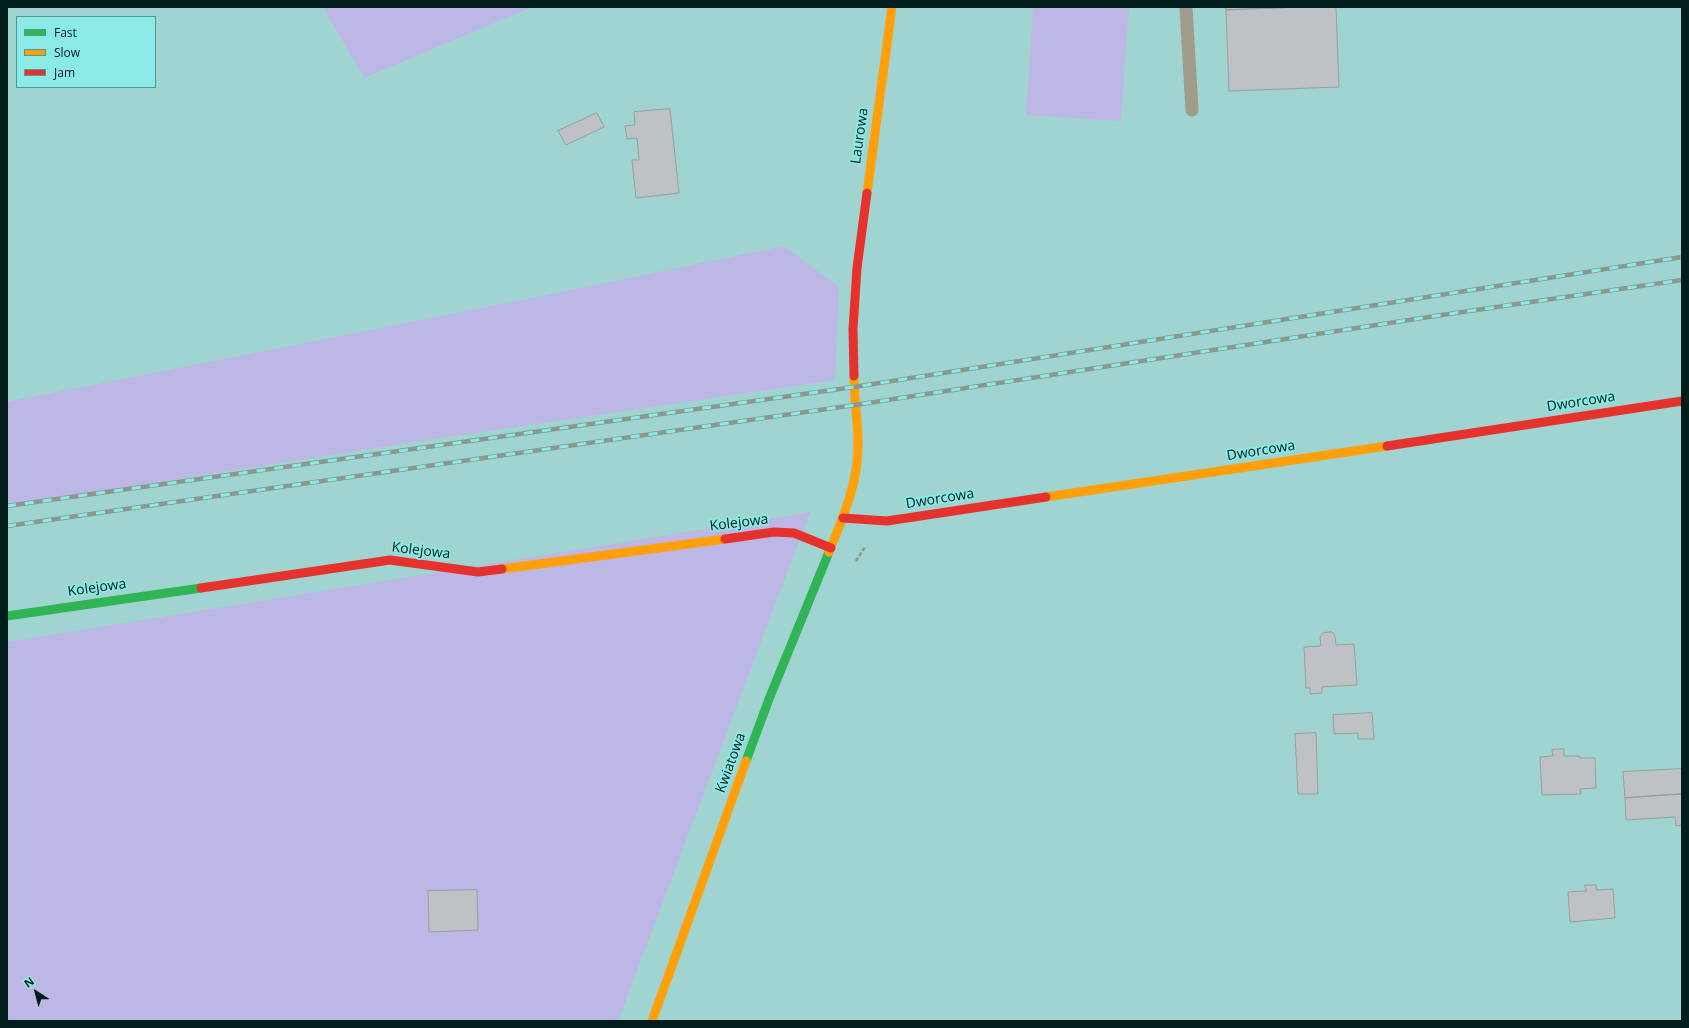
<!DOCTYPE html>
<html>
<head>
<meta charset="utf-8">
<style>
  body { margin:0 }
  #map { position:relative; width:1689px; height:1028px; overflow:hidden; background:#a0d4d1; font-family:"Open Sans",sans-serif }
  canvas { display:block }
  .frame { position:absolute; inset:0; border:8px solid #001c1b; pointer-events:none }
  .legend { position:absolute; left:16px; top:16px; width:140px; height:72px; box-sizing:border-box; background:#8aeae5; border:1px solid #539894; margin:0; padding:5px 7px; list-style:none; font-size:12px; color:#001c1b }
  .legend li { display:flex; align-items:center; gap:8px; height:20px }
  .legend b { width:20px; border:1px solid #539894 }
  .north { position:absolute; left:16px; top:972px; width:40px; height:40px; -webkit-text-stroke:3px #8aeae5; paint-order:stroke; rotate:324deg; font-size:11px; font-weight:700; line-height:16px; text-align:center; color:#001c1b }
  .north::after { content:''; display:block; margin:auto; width:14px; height:18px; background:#001c1b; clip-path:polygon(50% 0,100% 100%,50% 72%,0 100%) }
</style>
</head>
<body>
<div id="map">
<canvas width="1689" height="1028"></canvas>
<div class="frame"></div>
<ul class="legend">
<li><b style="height:5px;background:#30b455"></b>Fast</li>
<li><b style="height:5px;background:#ff9f0a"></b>Slow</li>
<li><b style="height:5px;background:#e5322d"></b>Jam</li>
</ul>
<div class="north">N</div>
</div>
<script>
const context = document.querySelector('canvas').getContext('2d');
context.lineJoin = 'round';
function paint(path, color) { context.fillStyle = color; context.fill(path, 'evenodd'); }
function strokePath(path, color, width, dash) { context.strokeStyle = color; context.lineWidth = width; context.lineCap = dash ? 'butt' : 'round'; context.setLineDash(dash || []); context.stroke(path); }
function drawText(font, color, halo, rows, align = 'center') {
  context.font = font + ' "Open Sans",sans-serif'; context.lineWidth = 3.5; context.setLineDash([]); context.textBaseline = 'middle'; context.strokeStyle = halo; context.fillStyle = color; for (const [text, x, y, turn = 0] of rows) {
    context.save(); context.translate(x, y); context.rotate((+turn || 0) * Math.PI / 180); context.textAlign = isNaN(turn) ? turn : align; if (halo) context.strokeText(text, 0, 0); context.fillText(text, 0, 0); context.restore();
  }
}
paint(new Path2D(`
  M323 7H532L364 78Z
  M1033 7H1129L1121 121 1026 115Z
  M784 246 839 287 835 380 414 442 7 506V402L542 296Z
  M810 512 618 1021H7V642Z`), '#bcb7e4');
const building = new Path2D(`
  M1226 7H1301L1226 10Z
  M1301 7H1336L1339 87 1229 91 1226 10Z
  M670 109 679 193 636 198 632 160H639L637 138 627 139 625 126 635 125 634 112Z
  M597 113 604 127 566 145 558 131Z
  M1332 632 1335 636 1336 645 1354 644 1357 685 1322 687V693L1310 694V688H1306L1304 647 1321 646 1320 637 1323 633Z
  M1372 713 1374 739H1358V733L1334 734 1333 715Z
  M1316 733 1318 794H1298L1295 734Z
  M1564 749V756H1579L1580 758H1595L1596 788 1580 789 1581 794 1542 795 1540 757 1553 756 1552 750Z
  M1682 769V794L1625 798 1623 772Z
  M1682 794V825L1676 826 1675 817 1626 820 1625 798Z
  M1585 885H1596L1597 890 1613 889 1615 918 1570 922 1568 892 1586 891Z
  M477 890 478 930 429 932 428 891Z`);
paint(building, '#bfc2c4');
strokePath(building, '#96a0a0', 1);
strokePath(new Path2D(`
  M856 561 865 547`), '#919a90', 2.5, [4, 2]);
strokePath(new Path2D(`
  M1186 7 1192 110`), '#a09b8b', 13);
strokePath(new Path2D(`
  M7 616 201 588
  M746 761 769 699 829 552`), '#30b455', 9);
strokePath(new Path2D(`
  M867 193 892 7
  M1046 497 1387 446
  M829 552C843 517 859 481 858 443 858 421 854 398 854 376
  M502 569 725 539
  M652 1021 746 761`), '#ff9f0a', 9);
strokePath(new Path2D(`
  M854 376 853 329 857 268 867 193
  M1387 446 1682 401
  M843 518 887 521 1046 497
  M725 539 774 532 794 533 831 548
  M201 588 390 560 478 572 502 569`), '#e5322d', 9);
const rail = new Path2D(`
  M7 506 854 387 1682 257
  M7 526 855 405 1435 316 1682 280`);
strokePath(rail, '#8a9890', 4.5);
strokePath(rail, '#8aeae5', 3, [9]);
drawText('14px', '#001c1b', '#8aeae5', [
  ["Laurowa",860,136,-82],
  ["Dworcowa",1581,402,-9],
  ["Dworcowa",1261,451,-9],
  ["Dworcowa",940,499,-9],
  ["Kolejowa",739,523,-7],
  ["Kolejowa",421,551,7],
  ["Kolejowa",97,588,-8],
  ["Kwiatowa",731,763,-70]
]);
</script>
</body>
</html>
